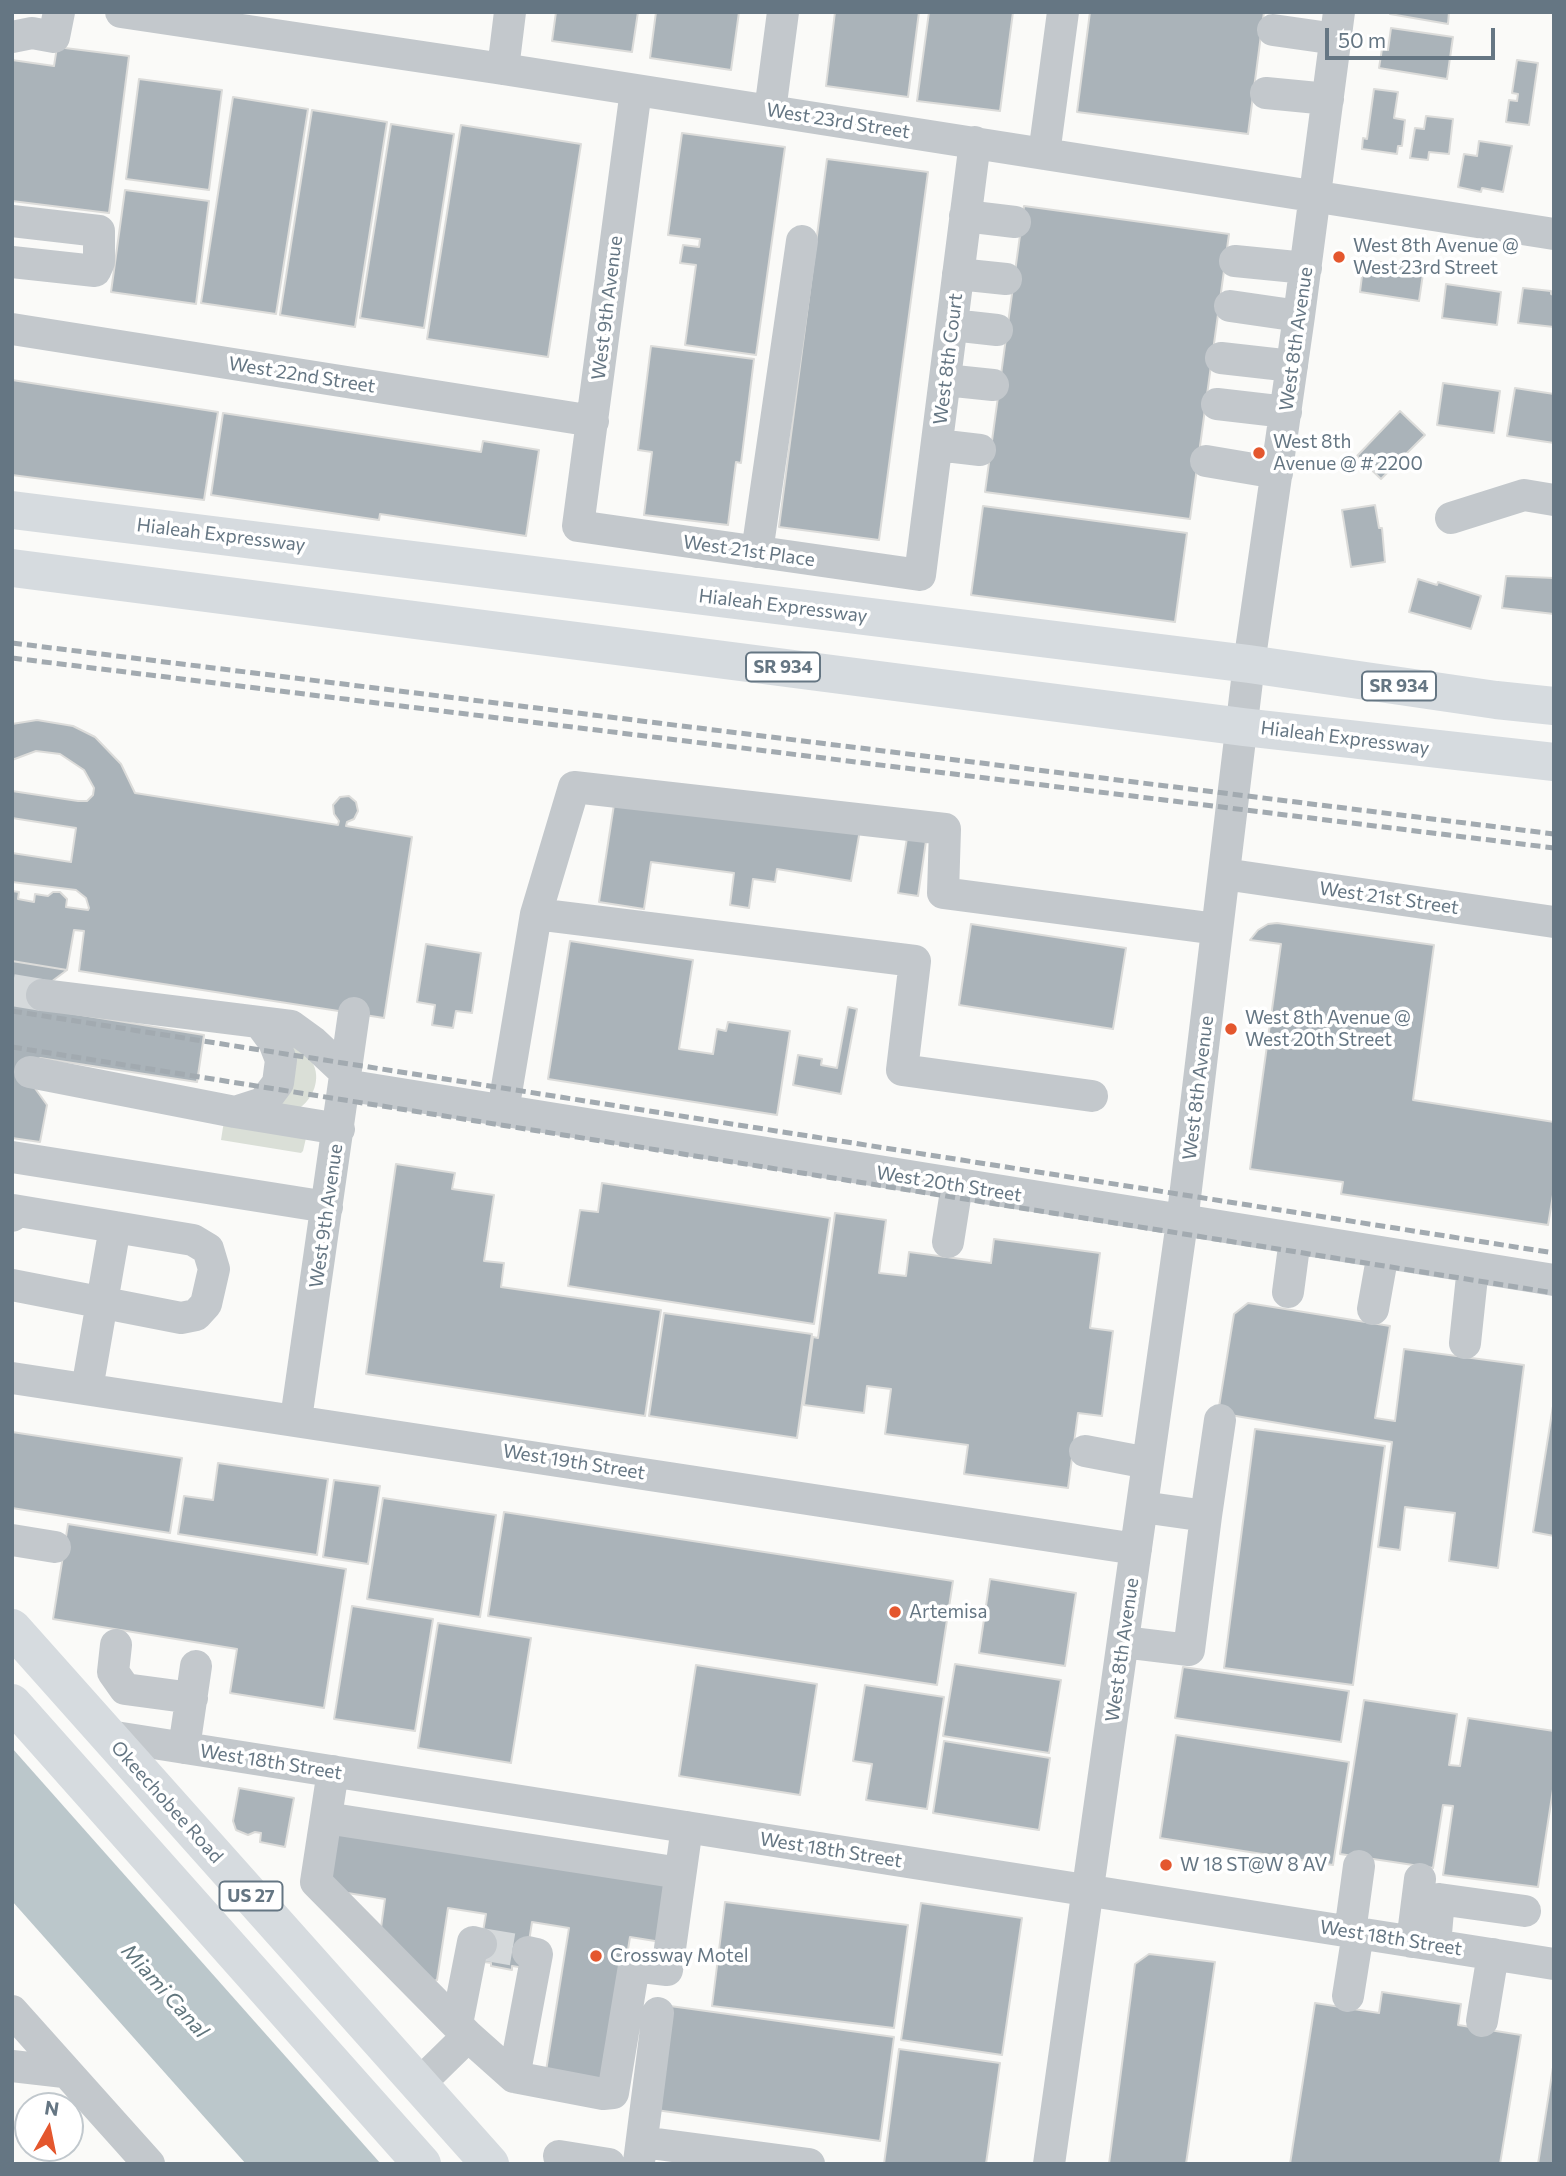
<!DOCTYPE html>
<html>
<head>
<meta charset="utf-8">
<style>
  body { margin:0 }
  #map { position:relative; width:1566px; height:2176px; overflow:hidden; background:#fafaf8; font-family:Commissioner,sans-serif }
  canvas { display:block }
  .frame { position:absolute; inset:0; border:14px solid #657683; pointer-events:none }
  .north { position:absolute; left:14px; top:2092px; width:70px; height:70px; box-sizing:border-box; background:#fff; border:2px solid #c1c8cd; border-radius:50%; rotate:9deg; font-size:19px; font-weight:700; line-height:28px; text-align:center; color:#657683 }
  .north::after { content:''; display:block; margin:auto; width:24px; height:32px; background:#e4572e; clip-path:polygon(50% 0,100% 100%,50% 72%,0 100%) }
  .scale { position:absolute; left:1325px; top:28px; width:170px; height:32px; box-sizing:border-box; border:4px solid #657683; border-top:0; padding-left:9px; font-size:21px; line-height:24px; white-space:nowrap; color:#657683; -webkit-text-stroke:5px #fff; paint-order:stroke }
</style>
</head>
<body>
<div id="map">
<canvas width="1566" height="2176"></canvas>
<div class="frame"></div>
<div class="north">N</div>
<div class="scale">50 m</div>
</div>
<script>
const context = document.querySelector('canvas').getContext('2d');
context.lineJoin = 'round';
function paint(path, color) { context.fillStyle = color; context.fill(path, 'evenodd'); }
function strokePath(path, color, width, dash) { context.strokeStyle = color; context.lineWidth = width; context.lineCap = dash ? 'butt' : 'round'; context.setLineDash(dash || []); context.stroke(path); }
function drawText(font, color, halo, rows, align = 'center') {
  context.font = font + ' Commissioner,sans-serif'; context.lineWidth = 7; context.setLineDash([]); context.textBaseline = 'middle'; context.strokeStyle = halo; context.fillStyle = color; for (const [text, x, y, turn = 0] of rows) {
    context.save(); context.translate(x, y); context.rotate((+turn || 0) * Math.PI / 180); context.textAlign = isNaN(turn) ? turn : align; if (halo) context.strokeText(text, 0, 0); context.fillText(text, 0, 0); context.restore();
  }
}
paint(new Path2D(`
  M289 1042C295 1048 308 1055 312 1062 322 1078 313 1100 298 1109L274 1106Z
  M224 1121 306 1138 303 1151 301 1153 221 1140Z`), '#dadfd7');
paint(new Path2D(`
  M12 1748 381 2164H246L12 1901Z`), '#bbc7cb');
const building = new Path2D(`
  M556 12H638L632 52 552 41Z
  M656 12H739L731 70 650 58Z
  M835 12H919L908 97 826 86Z
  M929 12H1013L1000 111 917 101Z
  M1090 12H1264L1248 134 1077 112Z
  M1390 12H1449L1448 24 1390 14Z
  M1391 28 1453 37 1447 79 1379 68 1382 49 1388 50Z
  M57 47 129 56 109 213 12 201V60L54 66Z
  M1517 60 1538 63 1529 125 1506 122 1509 100 1517 101 1518 94 1512 93Z
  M139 79 222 90 209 190 126 179Z
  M1374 89 1398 92 1394 118 1405 120 1402 146H1398L1397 154 1362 149 1363 138 1367 139Z
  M233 97 308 109 276 314 201 303Z
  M312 110 387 122 355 327 280 315Z
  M1426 116 1453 119 1449 154 1429 152 1428 160 1410 158 1415 128 1424 129Z
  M391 124 454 134 424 328 360 318Z
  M461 125 581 144 548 357 427 339Z
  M682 133 785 147 756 355 685 345 696 265 680 263 683 245 699 247 700 239 668 235Z
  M1479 141 1512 146 1503 192 1482 188 1481 192 1458 187 1464 154 1477 156Z
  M827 159 928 172 879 540 779 527Z
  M125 190 209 201 196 304 111 292Z
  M1024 206 1229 234 1190 519 985 492Z
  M1364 260 1424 267 1419 301 1360 292Z
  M1446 284 1501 292 1497 325 1442 318Z
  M1523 288 1551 291V294L1554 295V327L1518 323Z
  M651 346 754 359 741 463 736 462 728 525 644 515 652 452 638 450Z
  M12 380 218 412 204 500 12 475Z
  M1443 383 1500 391 1494 433 1437 425Z
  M1515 388 1554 394V443L1507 436Z
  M1400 411 1425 435 1381 479 1357 456Z
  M223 413 481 452 483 441 539 450 526 536 380 514 379 520 211 495Z
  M1375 505 1379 528H1382L1385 562 1351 567 1342 510Z
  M983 506 1187 533 1175 622 971 595Z
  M1506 576 1554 578V614L1502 608Z
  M1418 579 1437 585 1438 582 1481 596 1471 629 1409 612Z
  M37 720 73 726 95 737 121 764 135 793 338 825 339 821 334 814 333 805 340 797 349 796 356 802 358 811 354 819 347 822 346 826 412 837 384 1018 79 971 84 931 74 930 67 970 12 961V891L19 892 18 899 34 902 35 894 48 896 53 892H60L67 899 66 907 88 910 89 908 86 898 76 890 12 882V853L71 862 76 828 12 818V791L78 801H87L93 795 94 788 84 770 60 754 36 751 12 760V724Z
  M615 798 860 830 851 881 777 869 775 882 753 879 749 908 730 905 734 873 651 862 644 909 599 902Z
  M907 838 926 841 918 896 898 893Z
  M1277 923 1434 945 1413 1100 1554 1122V1189L1548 1225 1341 1194 1343 1182 1250 1169 1281 944 1250 940 1258 930 1268 924Z
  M971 924 1126 948 1113 1029 959 1005Z
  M570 941 693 960 679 1049 713 1054 717 1029 726 1031 728 1022 790 1031 777 1115 548 1079Z
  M426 944 481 953 472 1013 456 1011 453 1028 432 1025 435 1005 417 1002Z
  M12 961 67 970 43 988 45 1009 204 1035 197 1082 40 1058 32 1063 29 1080 47 1105 40 1142 12 1138Z
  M848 1007 857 1009 841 1094 793 1085 798 1055 822 1059 821 1065 837 1068Z
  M396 1164 455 1173 452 1189 494 1195 484 1261 504 1263 501 1287 661 1310 645 1416 366 1374Z
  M602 1183 830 1218 814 1324 568 1286 580 1210 598 1212Z
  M835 1213 886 1220 879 1273 906 1276 909 1252 991 1263 994 1239 1100 1253 1090 1328 1113 1331 1102 1416 1078 1413 1068 1488 964 1474 968 1445 885 1434 891 1389 867 1386 864 1413 804 1405 813 1337 818 1338Z
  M1248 1303 1390 1326 1375 1418 1395 1421 1404 1349 1524 1365 1498 1568 1449 1561 1455 1513 1405 1507 1400 1550 1378 1547 1392 1442 1218 1413 1234 1314Z
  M664 1313 812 1334 797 1438 649 1416Z
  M1554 1400V1536L1533 1532Z
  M1255 1429 1385 1446 1353 1685 1224 1668Z
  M12 1432 182 1458 170 1533 12 1508Z
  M218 1463 328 1479 317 1555 178 1534 184 1496 213 1500Z
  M334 1480 380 1486 368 1564 323 1557Z
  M383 1498 496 1515 480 1617 367 1599Z
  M504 1512 953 1581 937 1685 488 1616Z
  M68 1524 346 1569 324 1708 230 1693 237 1649 53 1619Z
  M990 1579 1076 1593 1065 1666 979 1653Z
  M352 1606 433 1619 415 1731 334 1719Z
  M438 1623 531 1638 511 1763 418 1748Z
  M955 1664 1061 1680 1049 1753 943 1736Z
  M696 1665 817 1684 800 1795 679 1776Z
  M1183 1667 1349 1691 1341 1742 1175 1718Z
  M865 1685 944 1697 927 1809 866 1800 872 1764 853 1761Z
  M1364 1700 1457 1714 1449 1765 1460 1766 1468 1718 1554 1731V1783L1538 1887 1443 1875 1453 1806 1443 1805 1433 1868 1340 1854Z
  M1176 1735 1349 1762 1333 1865 1160 1838Z
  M944 1741 1050 1758 1039 1830 933 1813Z
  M239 1788 294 1798 285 1847 260 1842 261 1833 255 1832 248 1835 236 1830 233 1821Z
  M338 1829 671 1881 661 1942 630 1937 607 2081 546 2071 569 1928 532 1922 525 1968 512 1966V1970L491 1966V1963L478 1961 486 1914 448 1908 437 1980 422 1985 380 1935 385 1899 329 1890Z
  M725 1902 908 1925 894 2028 712 2006Z
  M921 1903 1022 1918 1002 2055 901 2040Z
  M1149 1954 1215 1962 1186 2164H1109L1135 1964Z
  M1382 1992 1461 2004 1458 2025 1521 2035 1500 2164H1290L1315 2003 1379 2013Z
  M670 2006 894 2037 880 2141 656 2110Z
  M899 2049 1000 2063 986 2164H884Z
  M1554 2061V2164H1538Z`);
paint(building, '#aab3b9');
strokePath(building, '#dcdcda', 2);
strokePath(new Path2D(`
  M12 990 42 995
  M481 1944 528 1952`), '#d5d9db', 32, [32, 16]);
strokePath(new Path2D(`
  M121 12 503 69 1554 234
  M1273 30 1336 39
  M12 37 32 33 54 37 59 12
  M503 69 510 12
  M636 90 578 526 920 575 975 142
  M1266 93 1328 99
  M770 111 783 12
  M1044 154 1063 12
  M965 216 1015 222
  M12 221 99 231V262L95 271 12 262
  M1235 261 1306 268
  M958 274 1006 279
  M1230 306 1299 316
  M952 325 997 330
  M12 329 593 421
  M1221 358 1292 366
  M945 380 993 385
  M1217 404 1286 412
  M937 445 980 450
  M1206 461 1277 473
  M1451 518 1524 495 1554 500
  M757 552 802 241
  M1224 874 1554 922
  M536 914 915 961 902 1070 1092 1096
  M42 995 291 1026 313 1042 345 1072
  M30 1072 235 1112 339 1129
  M345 1085 1554 1280
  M503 1111 536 914 574 787 945 829 943 893 1217 929
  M235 1112 263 1103 278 1083 281 1060 274 1042 260 1023
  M12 1157 327 1207
  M12 1216 13 1210 193 1240 208 1249 214 1269 206 1304 196 1315 181 1318 12 1285
  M948 1242 957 1185
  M1288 1292 1295 1239
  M1373 1309 1383 1253
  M1465 1343 1473 1267
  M12 1378 1136 1549
  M87 1389 115 1227
  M296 1419 354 1013
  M1085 1451 1148 1463
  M1142 1507 1206 1516 1220 1420
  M12 1540 55 1547
  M1123 1642 1189 1650 1206 1516
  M116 1645 113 1672 125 1689 192 1698
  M109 1736 1554 1964
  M184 1748 196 1666
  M333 1771 316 1882 468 2036 419 2084
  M326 1818 680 1873
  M1350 1932 1359 1866
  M1412 1942 1420 1879
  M1435 1945 1439 1899 1525 1911
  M1348 1996 1358 1933
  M12 2011 149 2164
  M1482 2021 1493 1954
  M457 2024 473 1942 481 1944
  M468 2036 514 2077 537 1954 528 1952
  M12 2066 64 2072
  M514 2077 603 2094 613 2093 634 1966 667 1970 687 1827
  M642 2142 809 2164
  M559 2156 609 2164
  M639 2162 658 2013
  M1049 2164 1182 1222 1249 664 1299 316 1339 12`), '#c3c8cc', 32);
strokePath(new Path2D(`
  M12 510 1249 664 1496 700 1554 706
  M12 568 1243 727 1554 762`), '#d6dbdf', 38);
strokePath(new Path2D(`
  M12 1628 490 2164
  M12 1703 422 2164`), '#d6dbdf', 38);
strokePath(new Path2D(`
  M12 643 1554 834
  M12 658 1554 848
  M12 1011 1554 1253
  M12 1047 1554 1293`), '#a2aab0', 5, [10, 5]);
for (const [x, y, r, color] of [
  [1339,257,7,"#e4572e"],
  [1259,453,7,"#e4572e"],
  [1231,1029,7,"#e4572e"],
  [895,1612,7,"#e4572e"],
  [1166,1865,7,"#e4572e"],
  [596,1956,7,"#e4572e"]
]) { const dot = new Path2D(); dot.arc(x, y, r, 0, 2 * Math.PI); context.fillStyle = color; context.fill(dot); strokePath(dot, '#fff', 2.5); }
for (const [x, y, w] of [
  [783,667,74],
  [1399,686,74],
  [251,1896,63]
]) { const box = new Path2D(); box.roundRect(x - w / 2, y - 14.5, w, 29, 5); context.fillStyle = '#fff'; context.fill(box); strokePath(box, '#657683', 2); }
drawText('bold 18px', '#657683', null, [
  ["SR 934",783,667],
  ["SR 934",1399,686],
  ["US 27",251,1896]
]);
drawText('19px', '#657683', '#fff', [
  ["West 23rd Street",838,121,9],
  ["West 9th Avenue",607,308,-83],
  ["West 8th Avenue",1296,339,-82],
  ["West 8th Court",948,359,-83],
  ["West 22nd Street",302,375,9],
  ["Hialeah Expressway",221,535,7],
  ["West 21st Place",749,551,8],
  ["Hialeah Expressway",783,606,7],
  ["Hialeah Expressway",1345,738,7],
  ["West 21st Street",1389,898,8],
  ["West 8th Avenue",1198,1088,-83],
  ["West 20th Street",949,1184,9],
  ["West 9th Avenue",326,1216,-82],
  ["West 19th Street",574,1462,9],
  ["West 8th Avenue",1122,1650,-82],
  ["West 18th Street",271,1762,9],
  ["Okeechobee Road",167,1802,48],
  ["West 18th Street",831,1850,9],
  ["West 18th Street",1391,1938,9]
]);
drawText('19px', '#657683', '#fff', [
  ["West 8th Avenue @",1353,246],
  ["West 23rd Street",1353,268],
  ["West 8th",1273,442],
  ["Avenue @ # 2200",1273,464],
  ["West 8th Avenue @",1245,1018],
  ["West 20th Street",1245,1040],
  ["Artemisa",909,1612],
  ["W 18 ST@W 8 AV",1180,1865],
  ["Crossway Motel",610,1956]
], 'left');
drawText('italic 21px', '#60757c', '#fff', [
  ["Miami Canal",165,1991,48]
]);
</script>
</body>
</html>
